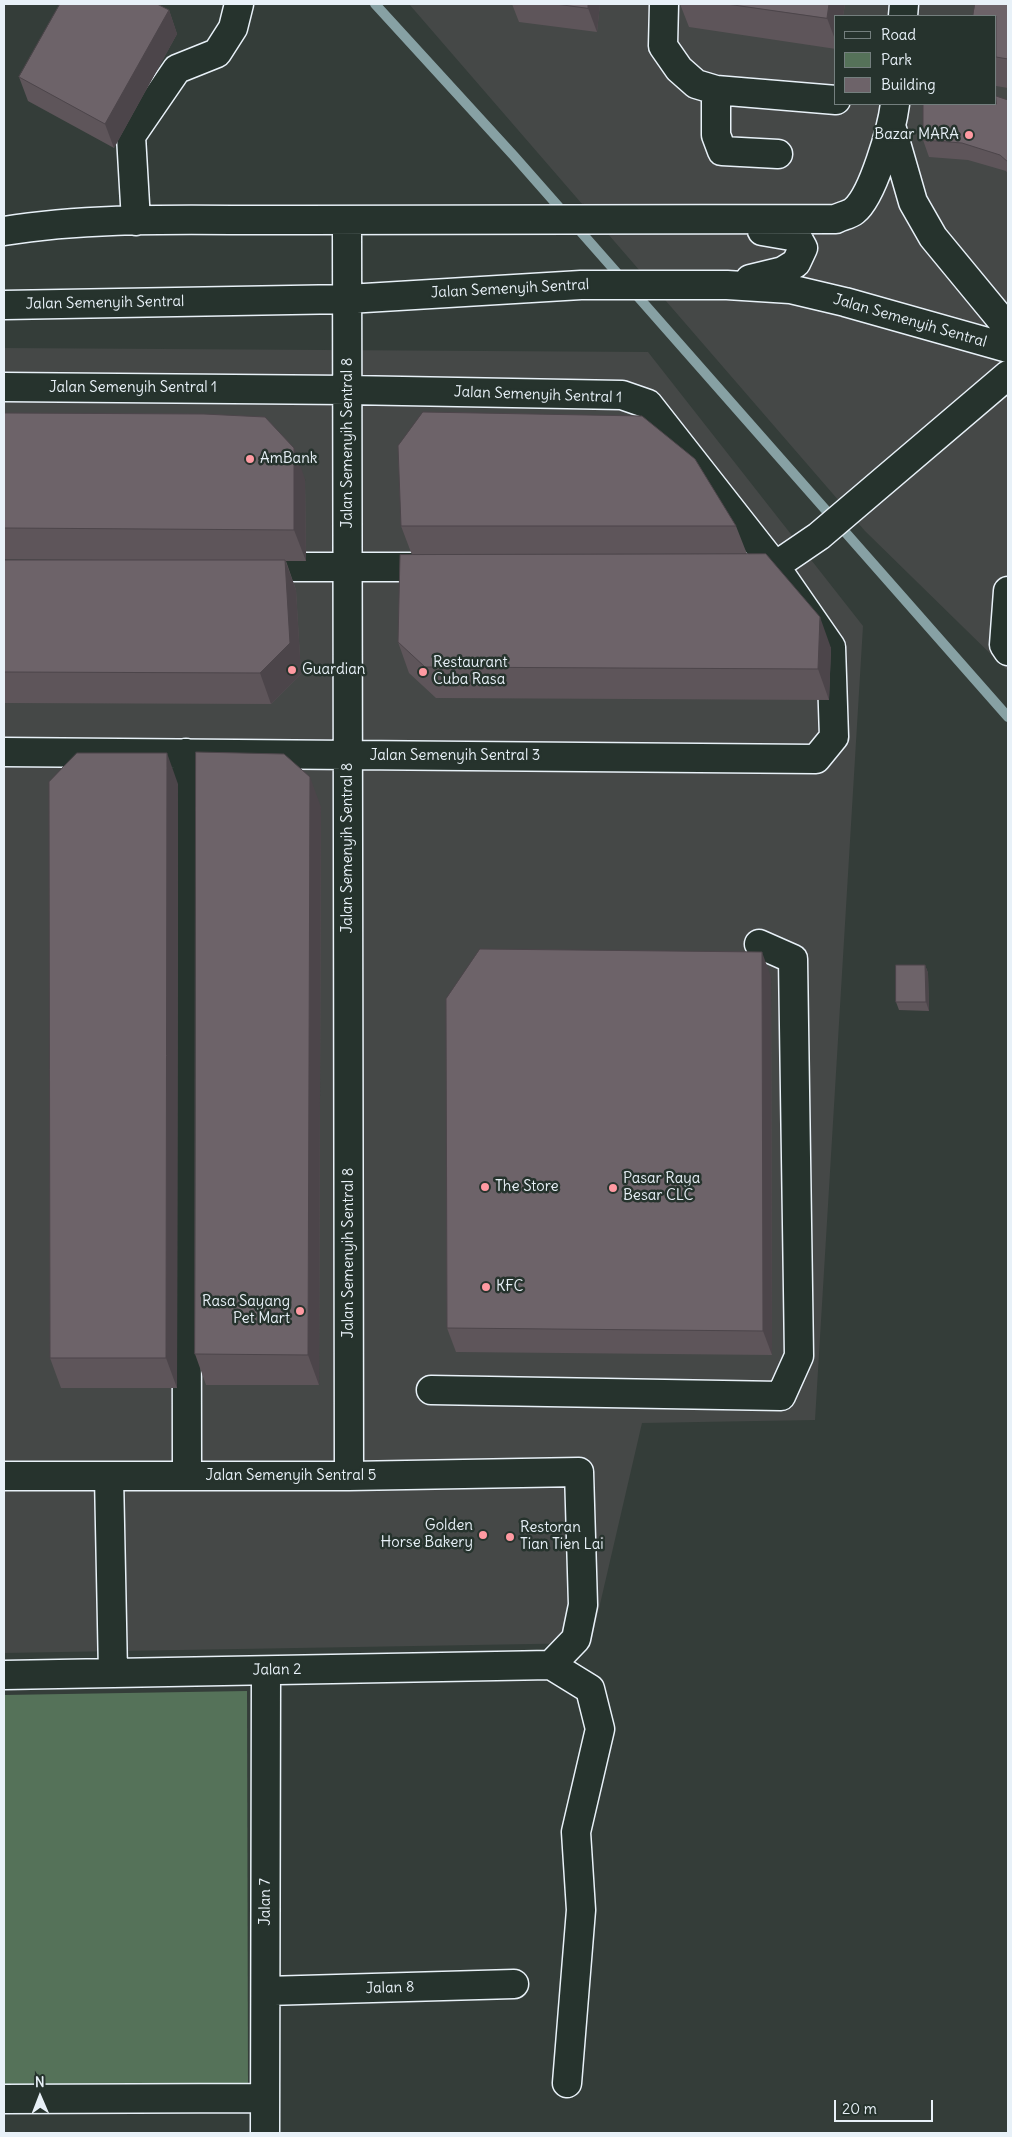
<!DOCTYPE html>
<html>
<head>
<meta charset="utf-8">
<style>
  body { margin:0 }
  #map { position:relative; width:1012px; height:2137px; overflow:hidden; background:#343d39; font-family:Delius,sans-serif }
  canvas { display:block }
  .frame { position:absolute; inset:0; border:5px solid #e8f1f8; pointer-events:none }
  .legend { position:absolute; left:834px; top:15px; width:162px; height:90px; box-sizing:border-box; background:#26332d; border:1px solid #747f7e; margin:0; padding:6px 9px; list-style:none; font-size:15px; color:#e8f1f8 }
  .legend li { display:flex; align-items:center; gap:10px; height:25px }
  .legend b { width:25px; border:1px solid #747f7e }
  .north { position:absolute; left:15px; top:2072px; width:50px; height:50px; -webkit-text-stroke:4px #26332d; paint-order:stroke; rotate:359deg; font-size:14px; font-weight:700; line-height:20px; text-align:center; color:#e8f1f8 }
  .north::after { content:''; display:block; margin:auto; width:18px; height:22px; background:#e8f1f8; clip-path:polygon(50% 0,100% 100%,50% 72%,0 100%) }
  .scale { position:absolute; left:834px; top:2100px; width:99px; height:22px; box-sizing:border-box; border:2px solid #e8f1f8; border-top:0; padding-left:6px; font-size:15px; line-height:18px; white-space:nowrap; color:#e8f1f8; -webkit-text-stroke:4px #26332d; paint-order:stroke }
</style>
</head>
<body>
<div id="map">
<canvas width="1012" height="2137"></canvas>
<div class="frame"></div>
<ul class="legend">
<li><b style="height:6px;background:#26332d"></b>Road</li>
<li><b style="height:14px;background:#557259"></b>Park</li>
<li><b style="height:14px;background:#6d6369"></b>Building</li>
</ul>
<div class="north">N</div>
<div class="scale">20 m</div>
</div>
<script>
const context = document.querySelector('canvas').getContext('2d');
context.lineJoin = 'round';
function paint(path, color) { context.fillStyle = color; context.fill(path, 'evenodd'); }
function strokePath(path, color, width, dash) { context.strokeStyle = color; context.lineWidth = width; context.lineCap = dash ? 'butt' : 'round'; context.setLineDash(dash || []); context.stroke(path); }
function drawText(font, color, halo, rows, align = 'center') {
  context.font = font + ' Delius,sans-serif'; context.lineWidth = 5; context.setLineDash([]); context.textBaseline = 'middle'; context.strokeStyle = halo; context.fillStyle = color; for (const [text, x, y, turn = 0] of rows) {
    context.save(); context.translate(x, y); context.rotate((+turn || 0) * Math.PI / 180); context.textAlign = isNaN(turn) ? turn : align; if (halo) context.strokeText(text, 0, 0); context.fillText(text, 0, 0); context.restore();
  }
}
paint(new Path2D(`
  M409 4H1008V671L865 531ZM836 16H996V104H836Z
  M4 348 648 352 863 626 815 1420 642 1423 591 1643 4 1653Z`), '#454847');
paint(new Path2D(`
  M247 1691 248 2088 4 2085V1695Z`), '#557259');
strokePath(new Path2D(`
  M375 4 514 156 1008 717`), '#87a1a4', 10);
const minor = new Path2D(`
  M664 4 663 46 679 69 696 84 716 90 836 100
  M903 16 904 4
  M716 90V135L722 151 778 154
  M892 129 913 202 933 237 1008 328
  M347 220 349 1476
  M136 221 131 136 177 69 217 53 233 28 239 4
  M4 231C102 215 205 221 304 220 482 219 659 219 836 219 841 216 849 215 854 211 873 196 892 128 895 104
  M750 279 783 271 796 263 803 248 797 237 762 231
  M4 305 348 299 581 285H727L790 289 845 302 1008 348
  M4 387 348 390 622 395 648 404 775 566 831 647 834 737 816 759 4 752
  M759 566H775L819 536 1008 375
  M251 567H438
  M1008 591 1004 645 1008 651
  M186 753 187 1476
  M431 1390 781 1396 799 1356 793 959 759 944
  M4 1476H349L579 1472 583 1605 576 1639 551 1665
  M109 1476 113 1673
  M551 1665 590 1689 600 1729 576 1832 581 1910 567 2083
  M4 1675 551 1665
  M266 1991 514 1984
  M4 2099 265 2098
  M265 2133 266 1671`);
strokePath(minor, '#e8f1f8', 31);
strokePath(minor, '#26332d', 28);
paint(new Path2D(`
  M512 4H600L597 32 519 22Z
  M680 4H845L843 16H836V49L689 27Z
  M1008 4V88L996 86V16Z
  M169 10 177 34 114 148 28 101 19 77Z
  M1008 100V174L1006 171 968 160 929 157 923 140Z
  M4 413 305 479 306 561H286L296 590 301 674 271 704 4 703V560H99L4 559Z
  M401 526H736L747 554 831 648 829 700 436 698 409 673 398 642 412 555Z
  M178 784 177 1388H61L50 1358Z
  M321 807 319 1385H206L195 1354Z
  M925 965 928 973 929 1011 899 1010 896 1002Z
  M771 977 772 1355 456 1352 447 1328Z`), '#5e555a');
paint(new Path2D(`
  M588 4H600L597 32 588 8Z
  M829 4H845L843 16H836V42L827 18Z
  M169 10 177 34 114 148 105 124Z
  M294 448 305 479 306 561 294 530Z
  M285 560 296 590 301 674 271 704 260 673Z
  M820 617 831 648 829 700 818 669Z
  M167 753 178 784 177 1388 166 1358Z
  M310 777 321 807 319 1385 308 1355Z
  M762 952 771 977 772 1355 763 1331Z
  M925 965 928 973 929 1011 926 1002Z`), '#4c454a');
const building = new Path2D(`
  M60 4H157L169 10 105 124 19 77Z
  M556 4H588V8Z
  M727 4H829L827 18Z
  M975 4H1008V59L996 57V16H973Z
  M996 96 1008 100V162L1000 155 962 143 923 140V104H996Z
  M423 412 642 416 695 459 736 526H401L398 446Z
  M4 413 204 414 265 417 294 448V530L4 528Z
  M766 554 820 617 818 669 425 667 398 642 400 555Z
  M4 560H285L290 643 260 673 4 672Z
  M196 752 284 754 310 777 308 1355 195 1354Z
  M77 753H167L166 1358H50L49 782Z
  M480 949 762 952 763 1331 447 1328 446 999Z
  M896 965H925L926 1002H896Z`);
paint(building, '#6d6369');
strokePath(building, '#4c454a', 1);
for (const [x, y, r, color] of [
  [969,135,5,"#ff9aa2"],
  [250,459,5,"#ff9aa2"],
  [292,670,5,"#ff9aa2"],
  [423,672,5,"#ff9aa2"],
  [485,1187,5,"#ff9aa2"],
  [613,1188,5,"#ff9aa2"],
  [486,1287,5,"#ff9aa2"],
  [300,1311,5,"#ff9aa2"],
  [483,1535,5,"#ff9aa2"],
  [510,1537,5,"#ff9aa2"]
]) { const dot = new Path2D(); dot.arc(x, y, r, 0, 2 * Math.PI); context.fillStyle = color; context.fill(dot); strokePath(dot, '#26332d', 2); }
drawText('15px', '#e8f1f8', '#26332d', [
  ["Bazar MARA",959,135,"right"],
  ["AmBank",260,459],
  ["Restaurant",433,663],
  ["Cuba Rasa",433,680],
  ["Guardian",302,670],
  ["Pasar Raya",623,1179],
  ["Besar CLC",623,1196],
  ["The Store",495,1187],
  ["KFC",496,1287],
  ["Rasa Sayang",290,1302,"right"],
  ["Pet Mart",290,1319,"right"],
  ["Golden",473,1526,"right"],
  ["Horse Bakery",473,1543,"right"],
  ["Restoran",520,1528],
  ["Tian Tien Lai",520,1545]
], 'left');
drawText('15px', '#e8f1f8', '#26332d', [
  ["Jalan Semenyih Sentral",510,289,-3],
  ["Jalan Semenyih Sentral",105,303,-1],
  ["Jalan Semenyih Sentral",910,321,16],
  ["Jalan Semenyih Sentral 1",133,388],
  ["Jalan Semenyih Sentral 1",538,395,2],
  ["Jalan Semenyih Sentral 8",348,443,-90],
  ["Jalan Semenyih Sentral 3",455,756],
  ["Jalan Semenyih Sentral 8",348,848,-90],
  ["Jalan Semenyih Sentral 8",349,1253,-90],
  ["Jalan Semenyih Sentral 5",291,1476],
  ["Jalan 2",277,1670,-1],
  ["Jalan 7",266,1902,-90],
  ["Jalan 8",390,1988,-2]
]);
</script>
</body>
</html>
